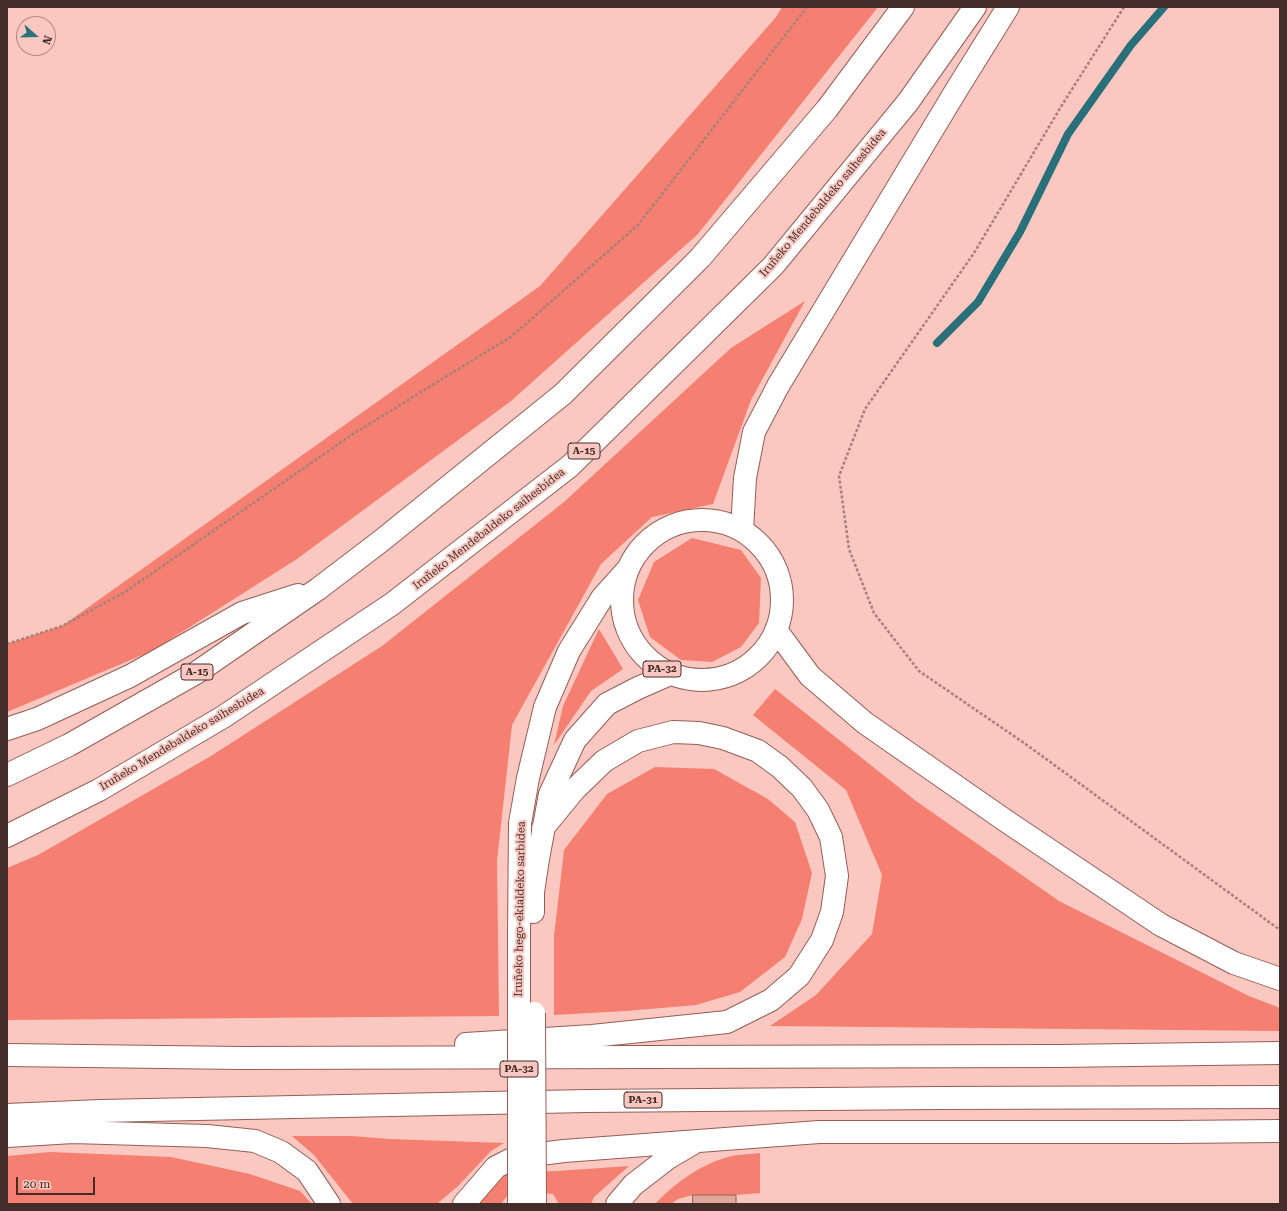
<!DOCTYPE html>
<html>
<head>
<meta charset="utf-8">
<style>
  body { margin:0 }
  #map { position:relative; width:1287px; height:1211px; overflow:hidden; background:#fac8c0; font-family:"Roboto Serif",serif }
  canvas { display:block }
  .frame { position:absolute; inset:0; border:8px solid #442c29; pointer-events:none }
  .north { position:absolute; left:16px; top:16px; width:40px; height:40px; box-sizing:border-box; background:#fac8c0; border:1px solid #b18a84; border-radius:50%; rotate:110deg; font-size:11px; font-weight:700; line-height:16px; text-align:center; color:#442c29 }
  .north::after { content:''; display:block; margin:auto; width:14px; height:18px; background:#2a727d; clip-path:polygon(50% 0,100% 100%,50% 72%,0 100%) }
  .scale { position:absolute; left:16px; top:1177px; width:79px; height:18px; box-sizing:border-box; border:2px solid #442c29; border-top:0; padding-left:5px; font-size:12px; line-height:14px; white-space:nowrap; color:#442c29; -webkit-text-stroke:3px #fac8c0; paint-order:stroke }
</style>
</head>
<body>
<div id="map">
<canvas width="1287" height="1211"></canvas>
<div class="frame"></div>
<div class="north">N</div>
<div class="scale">20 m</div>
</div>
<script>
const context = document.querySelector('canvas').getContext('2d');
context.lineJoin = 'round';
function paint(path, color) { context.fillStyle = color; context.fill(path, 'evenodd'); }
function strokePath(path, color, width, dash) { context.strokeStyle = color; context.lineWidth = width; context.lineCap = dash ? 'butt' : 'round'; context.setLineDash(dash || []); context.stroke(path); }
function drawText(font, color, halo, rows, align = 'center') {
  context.font = font + ' "Roboto Serif",serif'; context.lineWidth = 4; context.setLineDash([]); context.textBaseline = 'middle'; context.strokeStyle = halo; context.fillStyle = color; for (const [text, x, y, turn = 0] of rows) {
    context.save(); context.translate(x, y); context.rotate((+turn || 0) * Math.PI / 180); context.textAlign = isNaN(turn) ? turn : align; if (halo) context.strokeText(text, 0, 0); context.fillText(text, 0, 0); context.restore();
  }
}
paint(new Path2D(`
  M782 7H878L698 234 511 401 297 559 152 651 7 712V644L62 626 540 286 776 17Z
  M805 301 751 400 713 504 652 517 601 564 512 725 497 861 499 1016 7 1020V868L38 855 211 756 382 646 564 502 731 348Z
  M692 538 741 550 761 578 759 623 741 647 712 662 681 660 650 637 638 600 654 562Z
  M599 629 623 669 591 691 554 745 563 706Z
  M775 689 916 801 1059 901 1249 996 1280 1008V1031L770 1026 816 995 872 934 882 875 846 790 753 715Z
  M655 767 714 769 768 799 795 822 812 873 802 919 785 957 740 992 696 1005 626 1011 554 1015V936L564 850 607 794Z
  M292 1136H351L390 1139 504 1143 491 1151 458 1186 437 1204H353L314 1155Z
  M50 1152 171 1157 250 1174 300 1191 312 1204H7V1156Z
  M760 1153V1193L736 1195H693L678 1199 671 1204H655C677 1181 706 1160 738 1155 745 1154 753 1154 760 1153Z
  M629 1166 594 1197 591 1204H559L553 1194 524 1191 507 1196 501 1204H472L504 1173 557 1171Z`), '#f57f70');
strokePath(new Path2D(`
  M937 343 978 302 1020 232 1068 134 1131 45 1164 7`), '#29707a', 8);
const building = new Path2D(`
  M693 1195H736V1204H693Z`);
paint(building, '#e1a69c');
strokePath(building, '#955f57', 1);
const tertiary = new Path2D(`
  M464 1204 496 1167 516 1157 564 1151 819 1132H1174L1280 1131
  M617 1204 633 1185 668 1158 692 1144`);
const trunk = new Path2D(`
  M622 600a80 80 0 1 1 160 0a80 80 0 1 1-160 0Z
  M776 630 810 676 865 723 1006 821 1161 925 1234 963 1280 979
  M533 912V892L538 859 550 794 575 740 607 704 638 688 670 674
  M519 933 520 823 528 778 545 707 569 651 602 598 627 570
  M466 1044 592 1036 727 1022 771 1000 799 976 822 940 832 912 837 876 831 837 818 810 802 788 780 767 758 751 723 738 699 733 673 732 638 741 604 761 575 789 543 828
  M7 1055 241 1058 1058 1056 1280 1053
  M7 1115 100 1111 587 1101 938 1098 1280 1097
  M7 1136 73 1132 207 1136 255 1141 281 1152 307 1171 329 1204`);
const motorway = new Path2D(`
  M742 530 745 478 754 432 778 386 957 89 1008 7
  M7 729 37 719 130 676 242 613 298 595
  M7 775 69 745 196 673 318 589 381 541 563 394 700 258 827 109 903 7
  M7 836 99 790 223 717 392 604 570 466 773 266 908 102 975 7`);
strokePath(tertiary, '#945e56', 24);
strokePath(trunk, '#945e56', 24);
strokePath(motorway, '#945e56', 24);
strokePath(new Path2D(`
  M1124 7 1062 105 974 253 865 409 839 476 849 549 874 613 919 671 1027 745 1280 930
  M7 644 62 626 125 592 353 434 512 336 638 225 807 7`), '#a7817b', 2.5, [3, 2]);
strokePath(tertiary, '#fff', 22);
strokePath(trunk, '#fff', 22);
strokePath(motorway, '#fff', 22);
const trunkBridge = new Path2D(`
  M519 933V1204
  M534 1013 535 1204`);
strokePath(trunkBridge, '#945e56', 24, []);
strokePath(trunkBridge, '#fff', 22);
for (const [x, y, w] of [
  [584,451,32],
  [662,669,38],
  [197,672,32],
  [519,1069,38],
  [643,1100,38]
]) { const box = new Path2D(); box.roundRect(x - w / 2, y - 8, w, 16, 3); context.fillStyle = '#fac8c0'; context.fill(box); strokePath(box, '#442c29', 1); }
drawText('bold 10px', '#442c29', null, [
  ["A-15",584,451],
  ["PA-32",662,669],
  ["A-15",197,672],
  ["PA-32",519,1069],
  ["PA-31",643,1100]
]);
drawText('11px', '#442c29', '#fac8c0', [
  ["Iruñeko Mendebaldeko saihesbidea",823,203,-50],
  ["Iruñeko Mendebaldeko saihesbidea",489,529,-38],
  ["Iruñeko Mendebaldeko saihesbidea",182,739,-31],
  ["Iruñeko hego-ekialdeko sarbidea",520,909,-89]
]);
</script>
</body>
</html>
